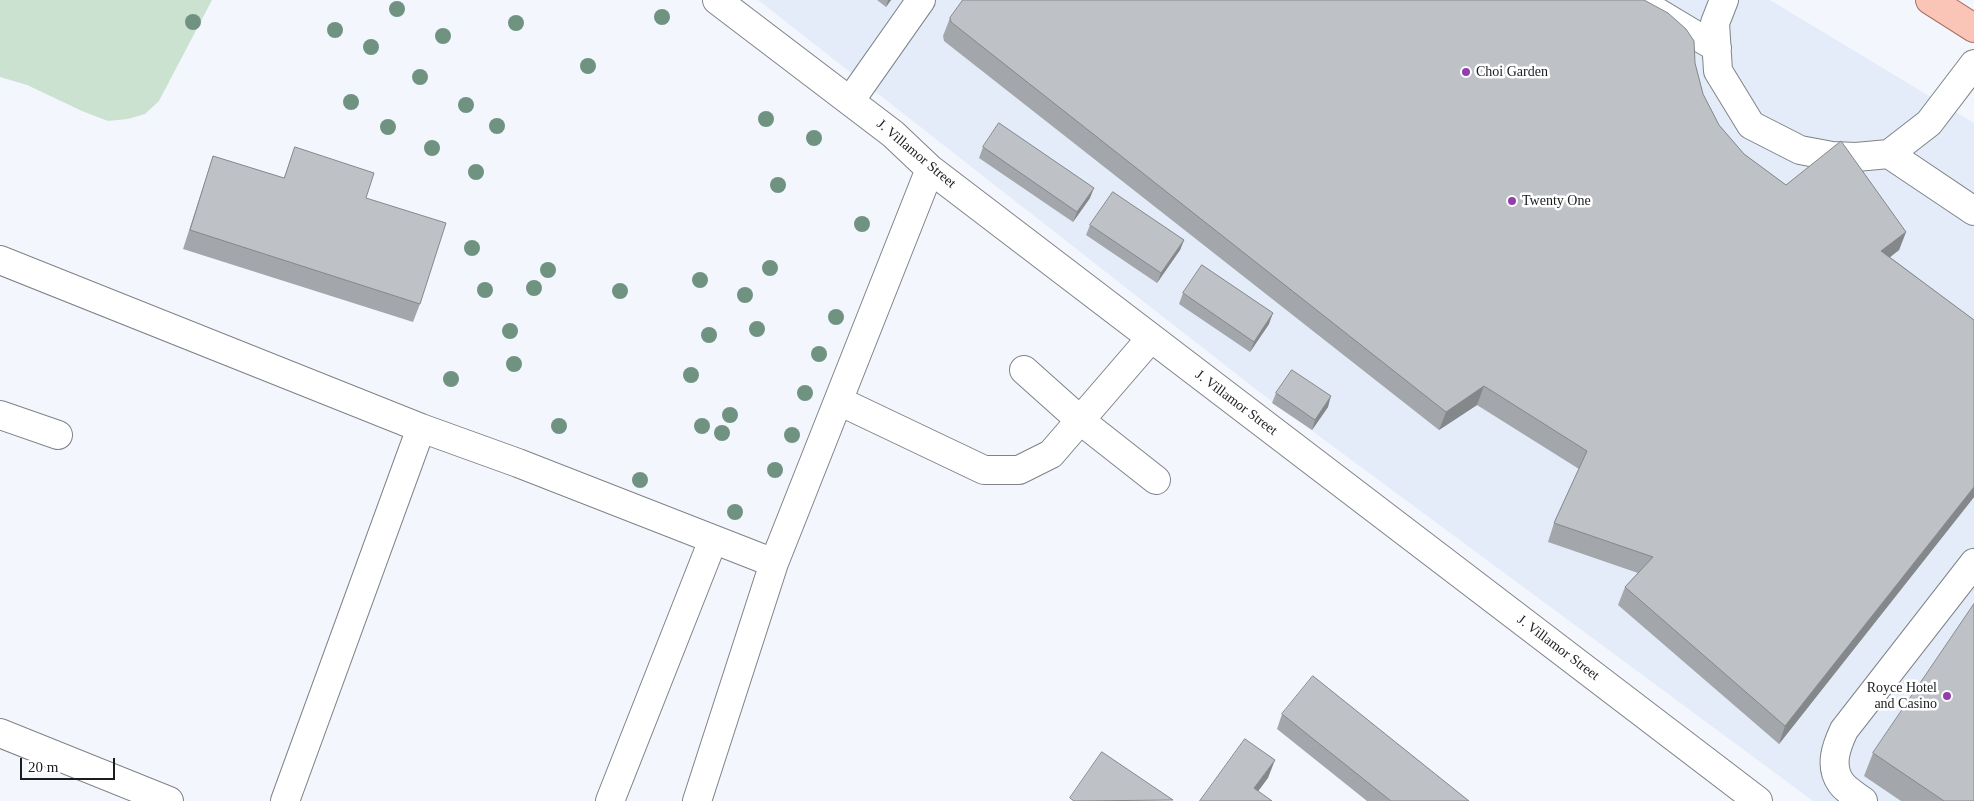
<!DOCTYPE html>
<html>
<head>
<meta charset="utf-8">
<style>
  body { margin:0 }
  #map { position:relative; width:1974px; height:801px; overflow:hidden; background:#f3f7fd; font-family:"Times New Roman",serif }
  canvas { display:block }
  .scale { position:absolute; left:20px; top:758px; width:95px; height:22px; box-sizing:border-box; border:2px solid #1b1c1e; border-top:0; padding-left:6px; font-size:15px; line-height:18px; white-space:nowrap; color:#1b1c1e; -webkit-text-stroke:4px #fff; paint-order:stroke }
</style>
</head>
<body>
<div id="map">
<canvas width="1974" height="801"></canvas>
<div class="scale">20 m</div>
</div>
<script>
const context = document.querySelector('canvas').getContext('2d');
context.lineJoin = 'round';
function paint(path, color) { context.fillStyle = color; context.fill(path, 'evenodd'); }
function strokePath(path, color, width, dash) { context.strokeStyle = color; context.lineWidth = width; context.lineCap = dash ? 'butt' : 'round'; context.setLineDash(dash || []); context.stroke(path); }
function drawText(font, color, halo, rows, align = 'center') {
  context.font = font + ' "Times New Roman",serif'; context.lineWidth = 5; context.setLineDash([]); context.textBaseline = 'middle'; context.strokeStyle = halo; context.fillStyle = color; for (const [text, x, y, turn = 0] of rows) {
    context.save(); context.translate(x, y); context.rotate((+turn || 0) * Math.PI / 180); context.textAlign = isNaN(turn) ? turn : align; if (halo) context.strokeText(text, 0, 0); context.fillText(text, 0, 0); context.restore();
  }
}
paint(new Path2D(`
  M758 0H1770L1974 123V801H1813L1258 391Z`), '#e3ecf8');
paint(new Path2D(`
  M0 0H212L159 101 145 114 128 119 108 121 82 111 27 85 0 77Z`), '#cce2d0');
const minor = new Path2D(`
  M717 0 893 134 930 169 1758 801
  M1637 0 1717 48
  M1724 0 1715 23 1718 71 1751 125 1800 150 1832 156 1856 157 1889 154 1929 123 1974 64
  M850 101 921 0
  M1889 154 1974 211
  M0 260 421 428 518 463 774 563
  M1024 370 1081 421 1156 480
  M839 401 984 470H1019L1051 454 1151 338
  M0 415 58 435
  M0 733 169 801
  M285 801 421 428
  M610 801 713 540
  M697 801 774 563 930 169
  M1863 801C1856 796 1846 790 1841 783 1829 766 1836 747 1844 730L1974 563`);
const major = new Path2D(`
  M1930 0 1974 28`);
strokePath(minor, '#7f8388', 30);
strokePath(major, '#aa7061', 30);
strokePath(minor, '#fff', 28);
strokePath(major, '#fac5b6', 28);
context.fillStyle = '#709381';
for (const [x, y] of [
  [397,9],
  [662,17],
  [193,22],
  [516,23],
  [335,30],
  [443,36],
  [371,47],
  [588,66],
  [420,77],
  [351,102],
  [466,105],
  [766,119],
  [497,126],
  [388,127],
  [814,138],
  [432,148],
  [476,172],
  [778,185],
  [862,224],
  [472,248],
  [770,268],
  [548,270],
  [700,280],
  [534,288],
  [485,290],
  [620,291],
  [745,295],
  [836,317],
  [757,329],
  [510,331],
  [709,335],
  [819,354],
  [514,364],
  [691,375],
  [451,379],
  [805,393],
  [730,415],
  [559,426],
  [702,426],
  [722,433],
  [792,435],
  [775,470],
  [640,480],
  [735,512]
]) { context.beginPath(); context.arc(x, y, 8, 0, 2 * Math.PI); context.fill(); }
paint(new Path2D(`
  M877 0H891L886 7Z
  M950 18 1695 63 1703 94 1719 125 1744 154 1786 185 1906 232 1899 250 1890 257 1974 320V497L1779 744 1618 605 1625 587 1638 573 1548 542 1554 523 1579 469 1477 405 1439 430 944 41 943 36Z
  M295 147 366 198 420 304 413 322 183 249 213 156 284 178Z
  M983 147 1090 198 1073 222 979 158Z
  M1090 225 1184 240 1180 250 1157 283 1086 235Z
  M1183 293 1269 324 1250 352 1179 304Z
  M1276 393 1328 407 1312 430 1272 403Z
  M1282 714 1469 801H1367L1277 729Z
  M1873 753 1974 801H1901L1864 776Z`), '#a3a7ab');
paint(new Path2D(`
  M888 0H891L886 7Z
  M1094 188 1090 198 1073 222 1077 212Z
  M1906 232 1899 250 1875 269 1881 251Z
  M1184 240 1180 250 1157 283 1161 273Z
  M1273 313 1269 324 1250 352 1254 342Z
  M1484 386 1477 405 1439 430 1446 412Z
  M1331 396 1328 407 1312 430 1315 420Z
  M1974 487V497L1779 744 1785 726Z
  M1275 760 1268 778 1251 801 1254 788Z`), '#85888b');
const building = new Path2D(`
  M963 0H1644L1668 13 1686 29 1694 41 1695 63 1703 94 1719 125 1744 154 1786 185 1841 141 1906 232 1881 251 1974 320V487L1785 726 1625 587 1653 557 1554 523 1587 451 1484 386 1446 412 951 22 950 18Z
  M999 123 1094 188 1077 212 983 147Z
  M295 147 374 173 366 198 446 223 420 304 190 230 213 156 284 178Z
  M1113 192 1184 240 1161 273 1090 225Z
  M1202 265 1273 313 1254 342 1183 293Z
  M1292 370 1331 396 1315 420 1276 393Z
  M1974 604V801H1944L1873 753Z
  M1313 676 1469 801H1391L1282 714Z
  M1245 739 1275 760 1254 788 1272 801H1200Z
  M1102 752 1173 800 1074 801 1070 798Z`);
paint(building, '#bec2c7');
strokePath(building, '#85888b', 1);
for (const [x, y, r, color] of [
  [1466,72,5,"#923fad"],
  [1512,201,5,"#923fad"],
  [1947,696,5,"#923fad"]
]) { const dot = new Path2D(); dot.arc(x, y, r, 0, 2 * Math.PI); context.fillStyle = color; context.fill(dot); strokePath(dot, '#fff', 2); }
drawText('14px', '#1b1c1e', '#fff', [
  ["Choi Garden",1476,72],
  ["Twenty One",1522,201],
  ["Royce Hotel",1937,688,"right"],
  ["and Casino",1937,704,"right"]
], 'left');
drawText('14px', '#1b1c1e', '#fff', [
  ["J. Villamor Street",916,154,40],
  ["J. Villamor Street",1236,403,37],
  ["J. Villamor Street",1558,648,37]
]);
</script>
</body>
</html>
